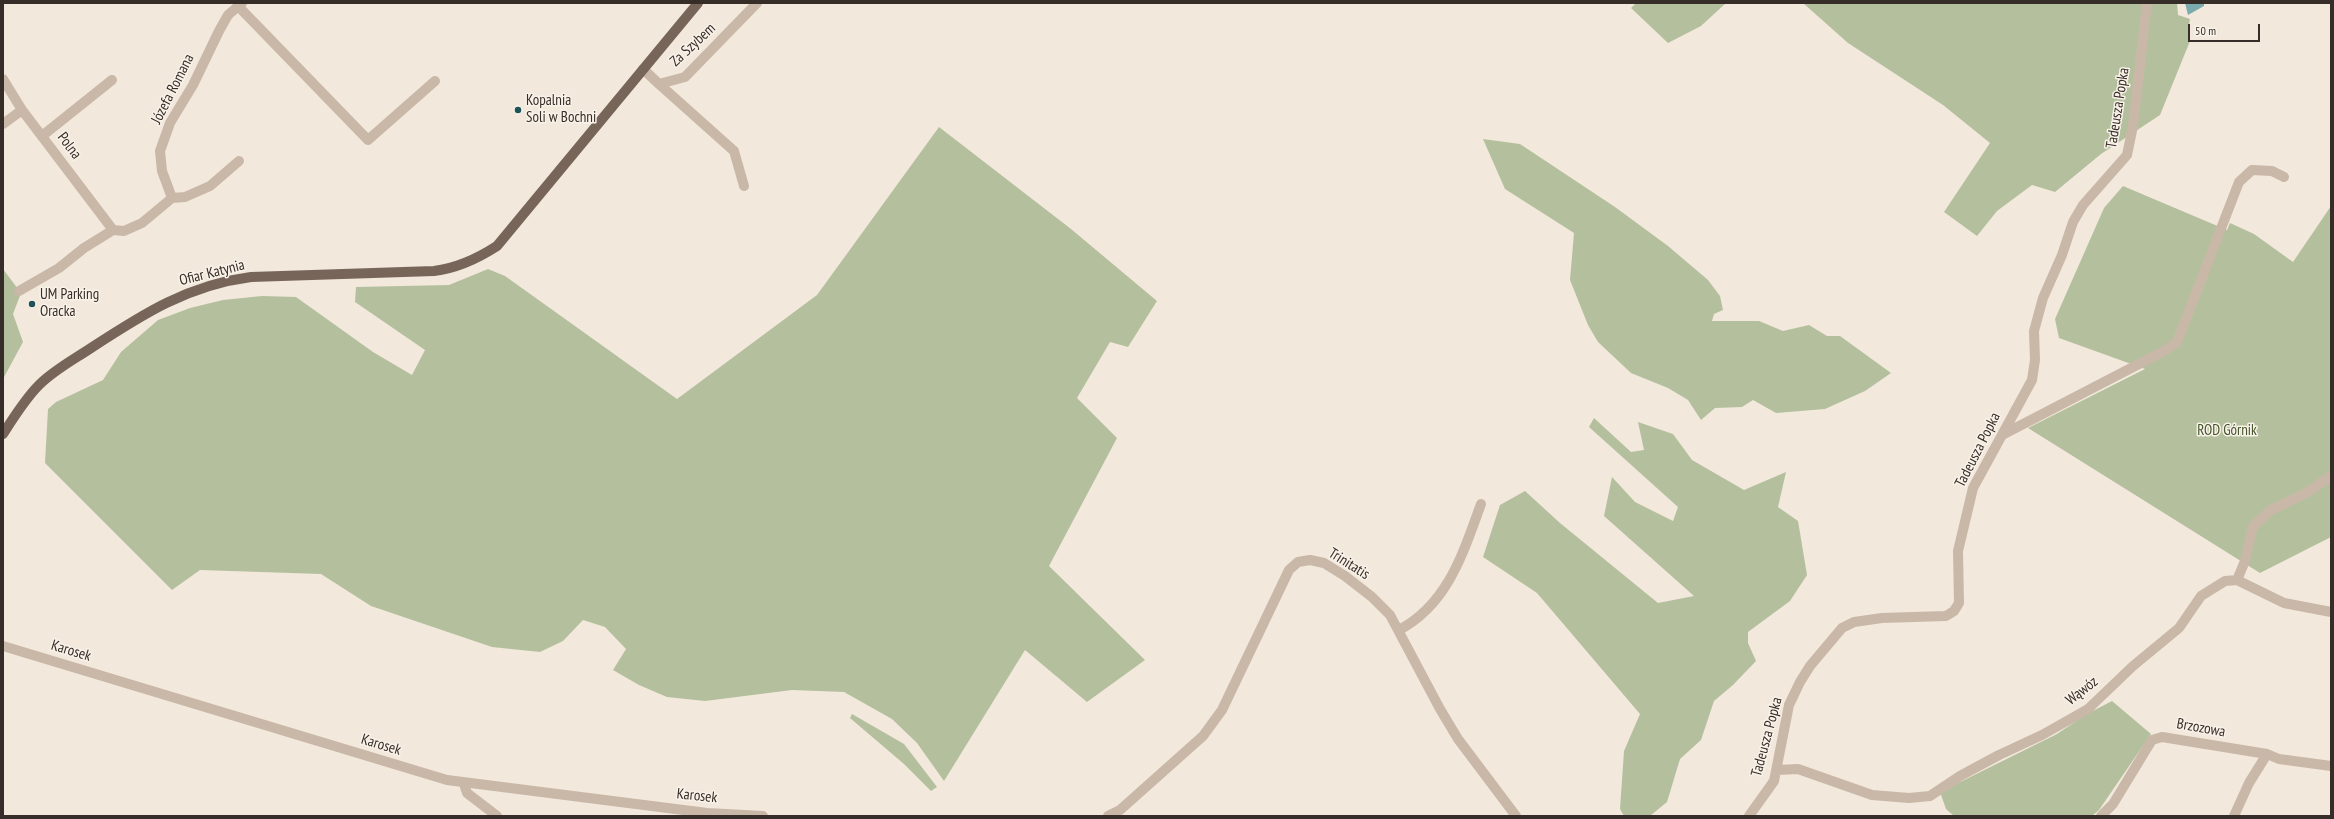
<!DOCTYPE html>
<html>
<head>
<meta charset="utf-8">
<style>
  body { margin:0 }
  #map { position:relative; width:2334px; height:819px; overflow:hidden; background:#f2e8dc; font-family:"PT Sans Narrow",sans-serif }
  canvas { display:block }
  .frame { position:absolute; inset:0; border:4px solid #372d28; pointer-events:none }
  .scale { position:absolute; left:2188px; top:24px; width:72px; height:18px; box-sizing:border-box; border:2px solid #372d28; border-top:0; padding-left:5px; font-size:12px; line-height:14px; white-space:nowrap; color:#372d28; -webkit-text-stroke:3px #f9f2e9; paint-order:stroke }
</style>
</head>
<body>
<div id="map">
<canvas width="2334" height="819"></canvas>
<div class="frame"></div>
<div class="scale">50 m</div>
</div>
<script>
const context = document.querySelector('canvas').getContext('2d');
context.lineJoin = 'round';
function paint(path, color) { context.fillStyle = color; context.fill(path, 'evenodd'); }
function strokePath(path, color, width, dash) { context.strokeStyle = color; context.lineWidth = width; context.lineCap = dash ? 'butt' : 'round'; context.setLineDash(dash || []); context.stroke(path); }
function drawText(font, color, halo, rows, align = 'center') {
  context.font = font + ' "PT Sans Narrow",sans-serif'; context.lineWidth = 3; context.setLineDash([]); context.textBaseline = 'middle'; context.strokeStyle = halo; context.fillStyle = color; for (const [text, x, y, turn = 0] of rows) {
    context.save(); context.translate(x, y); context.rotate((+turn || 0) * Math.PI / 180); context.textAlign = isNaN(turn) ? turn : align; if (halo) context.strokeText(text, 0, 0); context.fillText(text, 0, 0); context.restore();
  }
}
paint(new Path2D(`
  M1636 3H1726L1701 26 1668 43 1631 8Z
  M1803 3H2177L2178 15 2190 19 2188 30 2190 41 2160 115 2101 154 2055 192 2032 185 1997 211 1977 236 1944 212 1990 143 1943 105 1848 43Z
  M939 127 1071 229 1157 301 1128 347 1110 342 1077 398 1117 438 1049 566 1145 660 1087 702 1025 650 944 781 917 743 892 719 844 692 792 690 705 701 667 697 639 685 613 670 626 649 605 627 583 620 563 641 540 652 492 647 371 606 321 574 200 570 172 590 45 463 48 409 56 402 103 380 121 352 158 320 190 308 223 300 262 296 296 297 373 352 412 375 425 350 355 302 356 287 449 285 488 269 505 276 677 399 817 295Z
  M1483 139 1520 144 1615 207 1668 246 1708 280 1720 296 1723 310 1714 314 1712 321H1759L1783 331 1809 325 1827 336H1840L1891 373 1865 391 1825 409 1776 413 1753 400 1742 407 1715 408 1701 420 1688 400 1668 388 1631 373 1598 342 1588 325 1570 280 1574 233 1505 189Z
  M2123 186 2227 230 2230 223 2254 234 2293 262 2331 206V537L2260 573 2028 428 2145 369 2059 338 2055 319 2104 208Z
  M3 269 21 293 13 314 23 342 3 379Z
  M1594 418 1631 452 1644 450 1638 422 1673 434 1692 460 1744 490 1786 472 1778 507 1798 521 1807 575 1790 601 1748 632V643L1756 661 1733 685 1714 701 1701 740 1680 759 1667 802 1650 816H1624L1620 809 1624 751 1640 714 1537 593 1483 557 1500 505 1525 491 1560 523 1658 603 1694 596 1604 516 1612 477 1635 502 1673 521 1678 507 1589 427Z
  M2112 701 2151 734 2099 810 2092 816H1954L1946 809 1940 792 2057 734 2085 715Z
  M852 714 904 744 937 787 931 791 904 764 850 718Z`), '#b4c09d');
paint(new Path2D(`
  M2185 3H2204V6L2188 15Z`), '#7cabae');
strokePath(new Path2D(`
  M238 6 368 140 435 81
  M643 69 659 84 685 77 757 3
  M3 79 22 110 113 230
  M659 84 734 151 744 186
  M3 124 22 110
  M42 136 112 80
  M172 198 162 171 160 151 170 123 193 85 219 31 228 15 242 3
  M19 291 59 268 84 248 113 230 124 231 142 223 172 198 185 197 210 186 239 161
  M2002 435 2166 350 2177 342 2239 182 2252 170 2272 171 2284 177
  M2237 580 2284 603 2331 612
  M1399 630C1448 604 1463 553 1481 504
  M3 646 447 780 707 813 763 816
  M1777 770 1798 769 1872 795 1909 798 1930 796 1960 776 1999 755 2042 735 2088 709 2133 666 2179 628 2201 596 2225 581 2237 580 2245 561 2253 526 2271 510 2306 493 2331 476
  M464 784 467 793 497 816
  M1108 816 1120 810 1203 736 1222 710 1289 570 1298 562 1310 560 1324 563 1345 576 1372 597 1390 615 1440 709 1458 739 1516 816
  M1749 816 1774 781 1789 705 1800 682 1810 666 1842 628 1854 622 1882 618 1946 616 1954 611 1959 603 1958 551 1973 488 2032 380 2035 360 2034 331 2043 298 2062 255 2073 222 2083 205 2127 155 2133 126 2147 3
  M2101 816 2113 804 2152 740 2162 737 2267 754 2279 759 2331 766
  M2234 816 2249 783 2267 754`), '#c9b8a8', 10);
strokePath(new Path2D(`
  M3 434C14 417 25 399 39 385 54 370 73 360 91 348 143 314 188 285 251 277L434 271C458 268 477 259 497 246L698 3`), '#78655a', 10);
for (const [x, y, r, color] of [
  [518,110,4,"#1f5257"],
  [32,304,4,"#1f5257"]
]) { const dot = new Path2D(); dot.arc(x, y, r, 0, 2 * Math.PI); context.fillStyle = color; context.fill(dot); strokePath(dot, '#f9f2e9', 1.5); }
drawText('15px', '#372d28', '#f9f2e9', [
  ["Za Szybem",693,45,-43],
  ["Józefa Romana",173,89,-63],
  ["Tadeusza Popka",2118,108,-81],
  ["Polna",69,146,53],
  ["Ofiar Katynia",212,273,-14],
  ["Tadeusza Popka",1978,450,-63],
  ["Trinitatis",1349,564,32],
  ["Karosek",71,651,17],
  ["Wąwóz",2082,691,-38],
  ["Brzozowa",2201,728,10],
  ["Tadeusza Popka",1767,737,-75],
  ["Karosek",381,745,17],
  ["Karosek",697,796,6]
]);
drawText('15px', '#372d28', '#f9f2e9', [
  ["Kopalnia",526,101],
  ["Soli w Bochni",526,118],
  ["UM Parking",40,295],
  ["Oracka",40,312]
], 'left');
drawText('15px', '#45542d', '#f9f2e9', [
  ["ROD Górnik",2227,431]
]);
</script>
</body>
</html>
